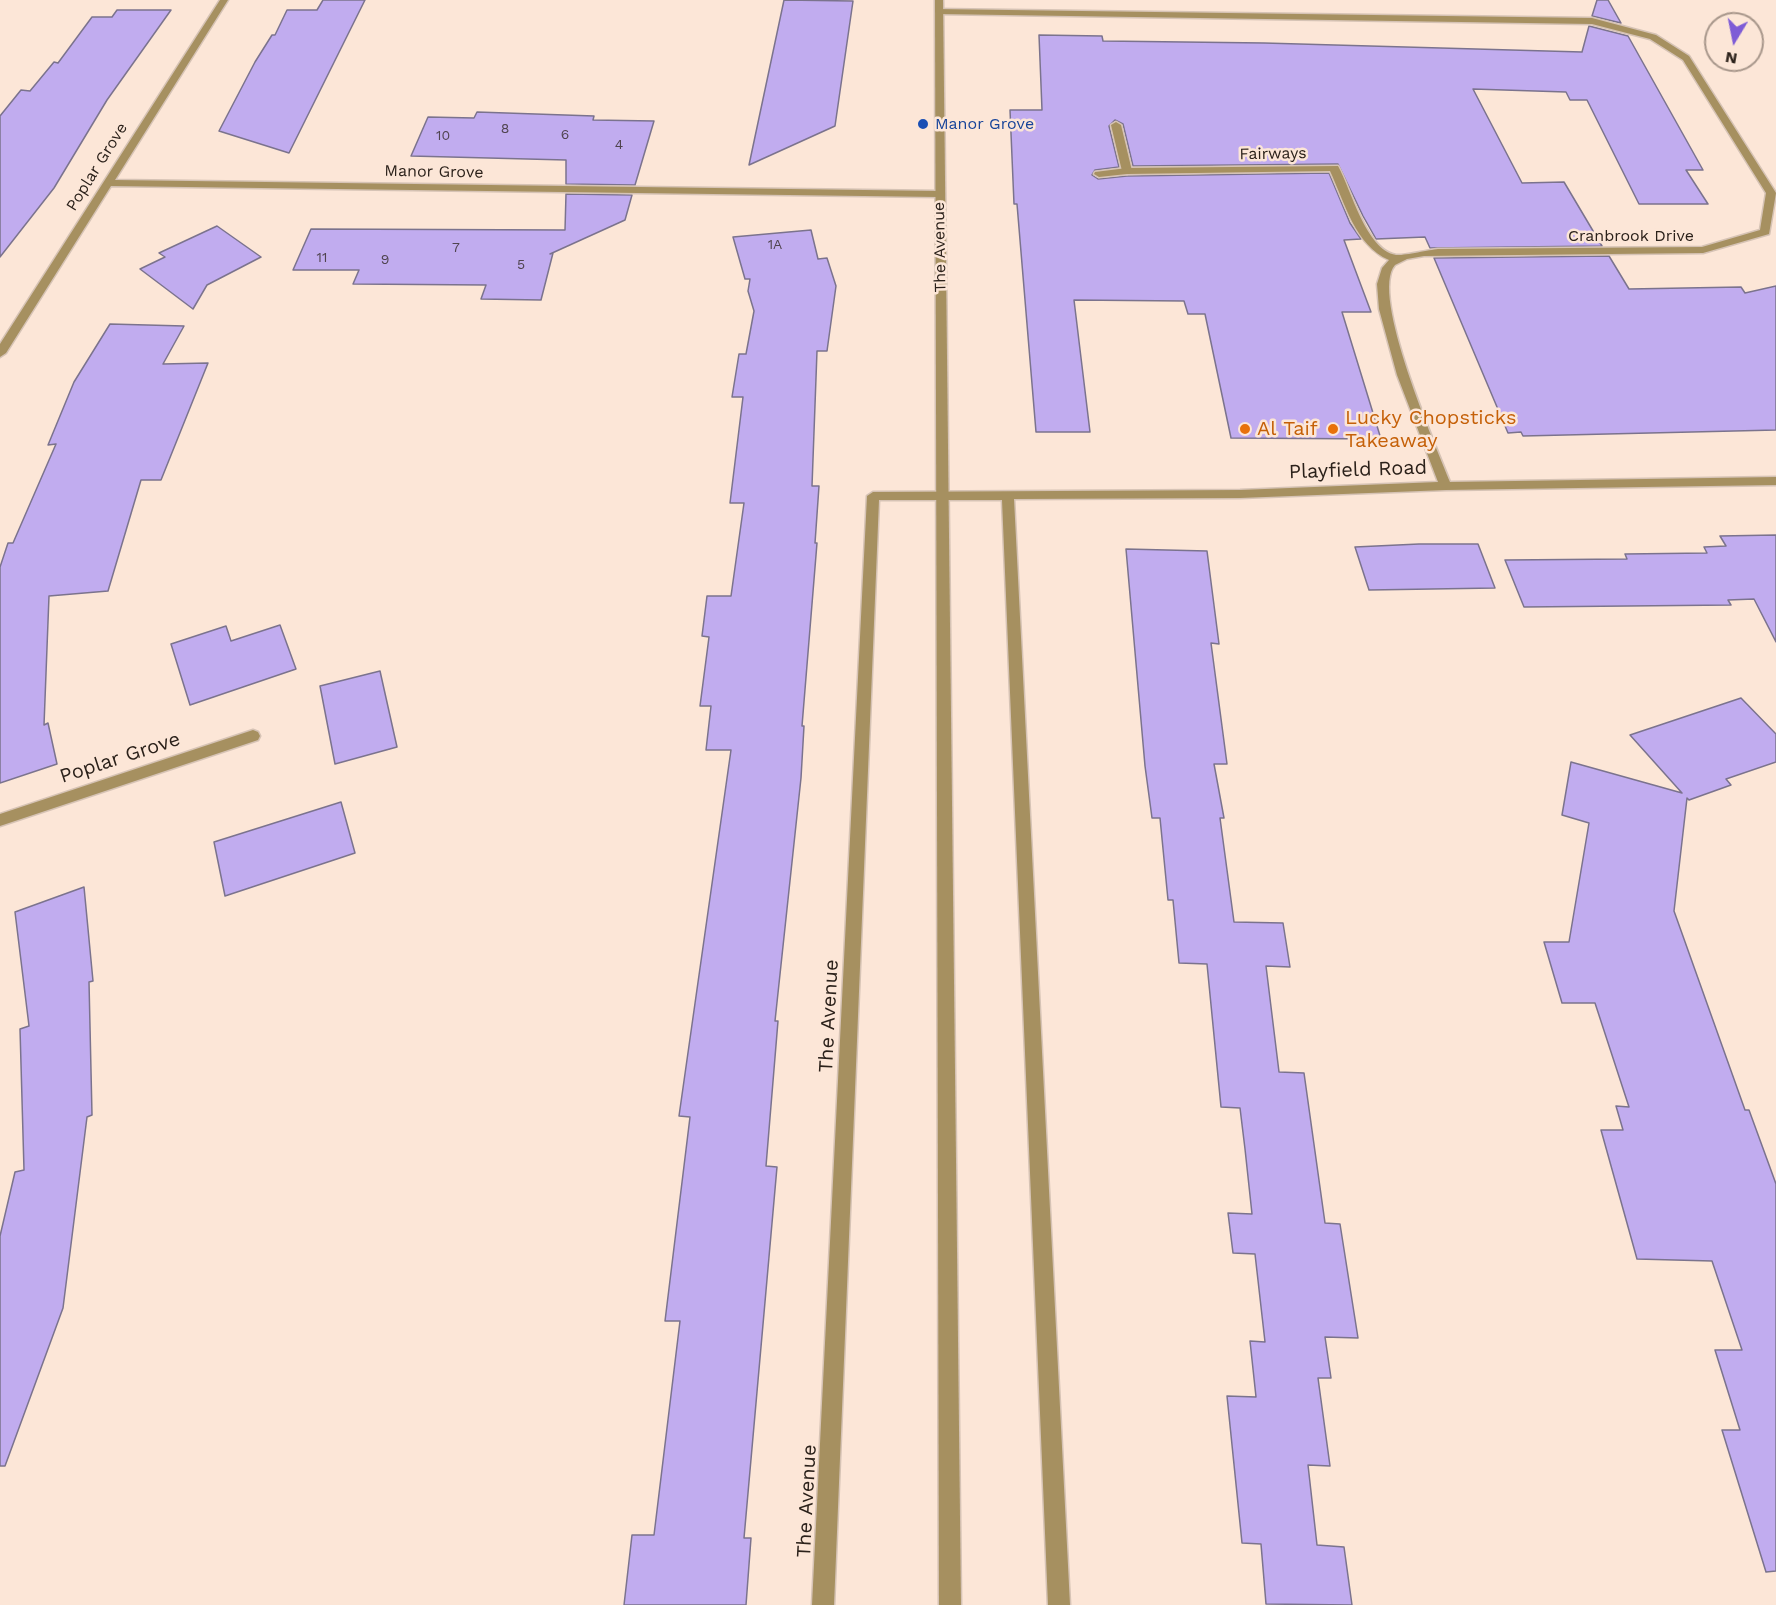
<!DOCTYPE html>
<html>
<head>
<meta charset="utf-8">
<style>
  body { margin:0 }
  #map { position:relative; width:1776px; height:1605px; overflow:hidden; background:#fce6d7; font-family:"Work Sans",sans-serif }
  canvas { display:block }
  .north { position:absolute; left:1704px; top:12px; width:60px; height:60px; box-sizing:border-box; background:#fce6d7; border:2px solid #a8978b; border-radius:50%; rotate:190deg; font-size:16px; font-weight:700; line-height:24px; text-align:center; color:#2b211a }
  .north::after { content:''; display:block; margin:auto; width:21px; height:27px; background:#7e5cd6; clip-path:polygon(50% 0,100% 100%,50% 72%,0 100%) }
</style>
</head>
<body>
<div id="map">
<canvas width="1776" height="1605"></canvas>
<div class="north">N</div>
</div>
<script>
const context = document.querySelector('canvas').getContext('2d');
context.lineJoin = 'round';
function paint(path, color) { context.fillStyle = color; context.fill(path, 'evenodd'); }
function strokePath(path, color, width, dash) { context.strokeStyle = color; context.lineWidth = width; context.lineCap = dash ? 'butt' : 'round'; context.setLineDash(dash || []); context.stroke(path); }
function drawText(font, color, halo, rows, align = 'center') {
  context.font = font + ' "Work Sans",sans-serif'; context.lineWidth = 5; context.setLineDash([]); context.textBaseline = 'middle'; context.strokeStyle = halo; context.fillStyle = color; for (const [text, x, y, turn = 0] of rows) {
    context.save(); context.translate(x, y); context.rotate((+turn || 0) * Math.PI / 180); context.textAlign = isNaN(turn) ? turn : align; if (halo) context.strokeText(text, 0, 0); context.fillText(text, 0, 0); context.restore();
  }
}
const building = new Path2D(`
  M323 0H365L289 153 219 131 255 62 272 35H275L287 10H317Z
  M784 0 853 1 835 126 749 165Z
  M1597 0H1608L1621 23 1592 16Z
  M117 10H171L107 100 54 188 0 257V116L21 90 30 91 54 62 58 63 92 17H112Z
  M1589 26 1628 36 1703 170H1686L1708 204H1639L1587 100H1570L1566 92 1473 89 1522 183 1564 182 1602 246 1430 248 1425 237 1376 239 1363 216 1338 164 1133 166 1123 124 1115 120 1109 126 1119 167 1095 170 1092 175 1098 179 1127 176 1329 173 1350 223 1361 239 1344 240 1371 312H1342L1381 439 1231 438 1205 314H1188L1184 301 1074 300 1090 432H1036L1017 204H1014L1010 110H1042L1039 35 1102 36 1103 41 1264 43 1582 52Z
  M477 112 594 116 593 120 654 121 635 185 566 184V160L411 156 428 117 474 118Z
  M566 194 632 195 625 220 550 254 553 253 541 300 481 299 486 285 353 284 359 270H293L311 229 565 230Z
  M217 226 261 257 207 285 193 309 140 269 165 257 159 253Z
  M811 230 818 259 827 258 836 286 827 351H817L812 486H819L815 543H817L802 726H804L801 778 775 1021H778L766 1166 777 1167 744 1538H751L746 1605H624L632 1535H654L680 1321H665L690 1117 679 1116 731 750H706L711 706H700L709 637 702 636 707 596H731L744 503H730L743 397H732L739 354H746L754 311 748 291 750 279H745L733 237Z
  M1609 256 1629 289 1741 287 1745 293 1776 286V430L1523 436 1521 432 1508 433 1434 258Z
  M110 324 184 326 163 364 208 363 161 480H141L108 591 49 596 44 725 48 723 57 764 0 783V567L8 543H13L56 444 48 445 74 382Z
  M1776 535V642L1754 599 1728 600 1731 605 1524 607 1505 560 1627 559 1625 554 1707 553 1704 547 1726 546 1720 536Z
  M1419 544H1478L1495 588 1369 590 1355 547Z
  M1126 549 1207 551 1219 644 1211 643 1227 764H1214L1224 818H1220L1234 922 1283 923 1290 967 1266 966 1279 1072 1304 1073 1325 1223 1340 1224 1358 1338 1325 1337 1331 1378H1318L1330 1466 1308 1465 1317 1545 1344 1547 1352 1605 1266 1604 1261 1544 1242 1543 1227 1396 1256 1397 1250 1341 1265 1342 1255 1254 1233 1253 1228 1213 1252 1214 1245 1149 1240 1108 1221 1107 1207 964 1179 963 1173 900H1168L1160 818H1152L1145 766Z
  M280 625 296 669 190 705 171 644 226 626 231 641Z
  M380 671 397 747 335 764 320 686Z
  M1741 698 1776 734V762L1726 779 1731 785 1689 800 1687 798 1674 911 1745 1110H1749L1776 1184V1571L1766 1572 1722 1430H1740L1715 1350H1742L1712 1261 1637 1259 1601 1130H1623L1616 1106 1629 1107 1595 1003H1562L1544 942H1569L1589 823 1562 815 1571 762 1682 793 1630 735Z
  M341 802 355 853 225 896 214 842Z
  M84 887 93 981 89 982 92 1115 87 1117 63 1308 5 1466H0V1236L15 1172 24 1170 20 1029 29 1026 15 912Z`);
paint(building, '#c1acef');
strokePath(building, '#7b738d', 1.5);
const service = new Path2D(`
  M1116 122 1121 125 1132 171 1127 174 1122 171 1111 125Z`);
const minor = new Path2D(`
  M220 0H228L115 180 939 191 944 194 939 197 111 186 6 353 0 357V344Z
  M936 9 1592 18 1656 35 1689 56 1776 193 1769 234 1703 253 1424 256 1407 259 1395 265C1369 294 1436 446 1450 482L1776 477V485L1446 490 1240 498 1014 499 1070 1605H1048L1002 500H879L834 1605H812L867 496 873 492 1240 490 1438 482 1397 375 1379 309 1377 284 1382 268 1389 260C1355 245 1345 203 1330 171L1127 174 1099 177 1094 174 1095 172 1127 168 1338 166C1351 189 1366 250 1396 255 1402 256 1429 250 1438 249L1702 247 1760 230 1766 193 1683 60 1650 39 1592 24 939 14 936 13Z
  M253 730 258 732 260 736 258 740 0 826V814Z`);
const tertiary = new Path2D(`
  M935 0H943L961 1605H939Z`);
strokePath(service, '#d6c3b5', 3);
strokePath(minor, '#d6c3b5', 3);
strokePath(tertiary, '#d6c3b5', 3);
paint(service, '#a69060');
paint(minor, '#a69060');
paint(tertiary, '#a69060');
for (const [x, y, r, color] of [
  [923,124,6,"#1a4fb4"],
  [1245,429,6,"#e8710a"],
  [1333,429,6,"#e8710a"]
]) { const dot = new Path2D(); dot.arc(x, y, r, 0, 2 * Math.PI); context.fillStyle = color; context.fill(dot); strokePath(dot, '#fce6d7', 2); }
drawText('14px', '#50444f', null, [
  ["8",505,129],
  ["6",565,135],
  ["10",443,136],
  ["4",619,145],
  ["1A",775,245],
  ["7",456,248],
  ["11",322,258],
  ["9",385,260],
  ["5",521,265]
]);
drawText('16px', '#164399', '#fce6d7', [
  ["Manor Grove",935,124]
], 'left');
drawText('16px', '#2b211a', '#fce6d7', [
  ["Fairways",1273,154,-1],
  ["Poplar Grove",97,167,-58],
  ["Manor Grove",434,172,1],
  ["Cranbrook Drive",1631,236],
  ["The Avenue",940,247,-91]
]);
drawText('20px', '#c56008', '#fce6d7', [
  ["Lucky Chopsticks",1345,418],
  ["Takeaway",1345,441],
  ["Al Taif",1257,429]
], 'left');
drawText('20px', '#2b211a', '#fce6d7', [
  ["Playfield Road",1358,470,-2],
  ["Poplar Grove",120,758,-18],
  ["The Avenue",829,1016,-87],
  ["The Avenue",807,1501,-87]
]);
</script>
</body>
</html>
